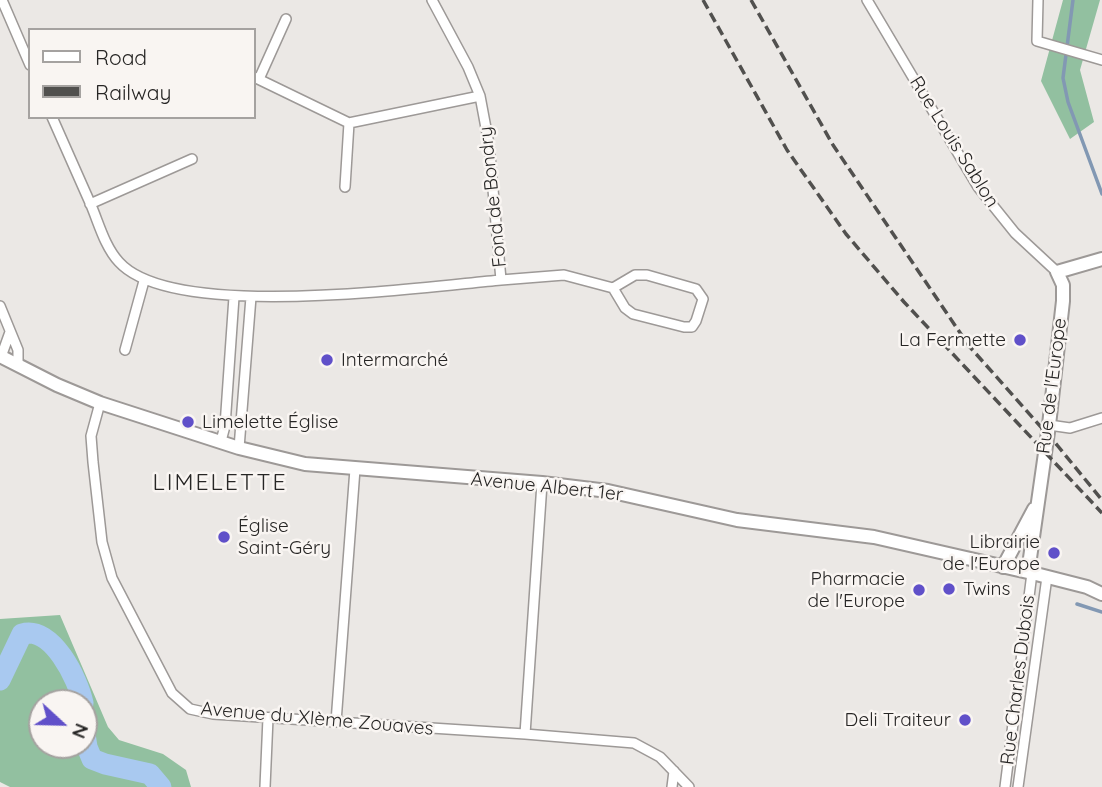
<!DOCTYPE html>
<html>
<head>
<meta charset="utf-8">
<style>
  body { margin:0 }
  #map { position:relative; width:1102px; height:787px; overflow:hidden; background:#ebe8e5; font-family:Quicksand,sans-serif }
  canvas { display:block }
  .legend { position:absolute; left:28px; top:28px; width:228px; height:91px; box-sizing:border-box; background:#f9f5f2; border:2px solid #a5a2a0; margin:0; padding:9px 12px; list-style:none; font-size:21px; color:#272625 }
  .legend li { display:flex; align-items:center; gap:14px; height:35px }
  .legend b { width:35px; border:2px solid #a5a2a0 }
  .north { position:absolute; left:28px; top:689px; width:70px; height:70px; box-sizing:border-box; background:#f9f5f2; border:2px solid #a5a2a0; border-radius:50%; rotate:112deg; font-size:19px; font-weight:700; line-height:28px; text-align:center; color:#272625 }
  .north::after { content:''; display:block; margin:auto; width:24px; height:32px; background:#6050c9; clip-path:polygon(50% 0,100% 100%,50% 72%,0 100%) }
</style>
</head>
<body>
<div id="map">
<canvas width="1102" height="787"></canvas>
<ul class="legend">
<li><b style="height:9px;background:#fff"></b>Road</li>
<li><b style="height:9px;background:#51504e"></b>Railway</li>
</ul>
<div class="north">N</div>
</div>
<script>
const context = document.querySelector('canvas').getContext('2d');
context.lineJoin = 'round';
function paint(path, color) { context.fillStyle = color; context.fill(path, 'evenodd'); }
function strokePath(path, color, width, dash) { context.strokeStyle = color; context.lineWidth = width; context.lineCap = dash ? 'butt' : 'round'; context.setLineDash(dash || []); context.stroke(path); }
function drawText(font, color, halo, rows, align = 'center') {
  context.font = font + ' Quicksand,sans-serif'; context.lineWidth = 5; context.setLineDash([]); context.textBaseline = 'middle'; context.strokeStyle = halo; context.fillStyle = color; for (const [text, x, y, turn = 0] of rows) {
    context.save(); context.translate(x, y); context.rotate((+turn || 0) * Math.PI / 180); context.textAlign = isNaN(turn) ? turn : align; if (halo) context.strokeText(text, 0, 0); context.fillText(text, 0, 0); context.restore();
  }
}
paint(new Path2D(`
  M1063 0H1100L1080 70 1094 122 1070 139 1041 81Z
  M60 615 108 727 119 740 163 754 186 770 191 787H10L0 782V619ZM42 703H84V745H42Z`), '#92c0a0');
strokePath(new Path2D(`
  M1073 0 1063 78 1068 102 1102 194
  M1077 604 1102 612`), '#8298b3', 3.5);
strokePath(new Path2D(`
  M0 680 22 634C52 625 78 679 83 703
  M84 728 87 747 92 759 105 764 150 774 161 787`), '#a9c9f0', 21);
const street = new Path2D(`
  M2 0 30 65
  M867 0 978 187 1015 233 1057 272
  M1038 0 1037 41 1102 60
  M254 77 349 123 480 96
  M259 79 286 19
  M52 117C65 147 78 176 91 205 99 224 105 247 119 262 173 322 422 287 501 280L489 144 480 96 468 67 432 0
  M345 187 349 123
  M90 204 192 159
  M501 280 564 275 613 288 625 308 633 314 684 327H692L696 321 703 299 696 289 647 275H635L613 288
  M0 306 18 350V366
  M125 350 144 281
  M1 357 10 332
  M100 403 91 436 93 462 102 542 112 578 172 693 190 709 213 714 525 734 634 743 660 757 689 787
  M1049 425 1070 428 1102 418
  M221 441 225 426 234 297
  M239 448 251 297
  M336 722 355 469
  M525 734 542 483
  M265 787 268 718
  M672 787 674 771
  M1005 787 1032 573
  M1018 787 1047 577`);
const secondary = new Path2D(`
  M0 356 57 385 100 403 239 448 305 464 542 483 608 491 737 520 874 537 1032 573 1087 587 1102 594
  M1003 567 1034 509
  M1028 572 1049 425 1063 301V285L1057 272 1102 259`);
strokePath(street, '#9d9997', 12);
strokePath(secondary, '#9d9997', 16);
strokePath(street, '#fff', 9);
strokePath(secondary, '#fff', 12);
strokePath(new Path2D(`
  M703 0 787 150 846 234 904 302 1102 513
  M751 0 833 145 969 346 1057 445 1102 500`), '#51504e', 3.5, [10, 5]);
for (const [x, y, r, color] of [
  [1020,340,7,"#6050c9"],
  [327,360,7,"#6050c9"],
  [188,422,7,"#6050c9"],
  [224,537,7,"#6050c9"],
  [1054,553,7,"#6050c9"],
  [949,589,7,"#6050c9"],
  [919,590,7,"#6050c9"],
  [965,720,7,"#6050c9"]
]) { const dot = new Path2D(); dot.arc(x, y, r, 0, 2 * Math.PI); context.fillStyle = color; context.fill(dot); strokePath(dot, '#f9f5f2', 2.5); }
drawText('19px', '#272625', '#f9f5f2', [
  ["Rue Louis Sablon",954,142,58],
  ["Fond de Bondry",493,197,-96],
  ["Rue de l'Europe",1052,386,-83],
  ["Avenue Albert 1er",547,487,6],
  ["Rue Charles Dubois",1018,680,-83],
  ["Avenue du XIème Zouaves",317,719,5]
]);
drawText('19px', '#272625', '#f9f5f2', [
  ["La Fermette",1006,340],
  ["Intermarché",341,360,"left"],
  ["Limelette Église",202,422,"left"],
  ["Église",238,526,"left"],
  ["Saint-Géry",238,548,"left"],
  ["Librairie",1040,542],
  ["de l'Europe",1040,564],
  ["Pharmacie",905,579],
  ["de l'Europe",905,601],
  ["Twins",963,589,"left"],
  ["Deli Traiteur",951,720]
], 'right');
context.letterSpacing = '2px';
drawText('23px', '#272625', '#f9f5f2', [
  ["LIMELETTE",220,483]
]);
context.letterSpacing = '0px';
</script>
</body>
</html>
